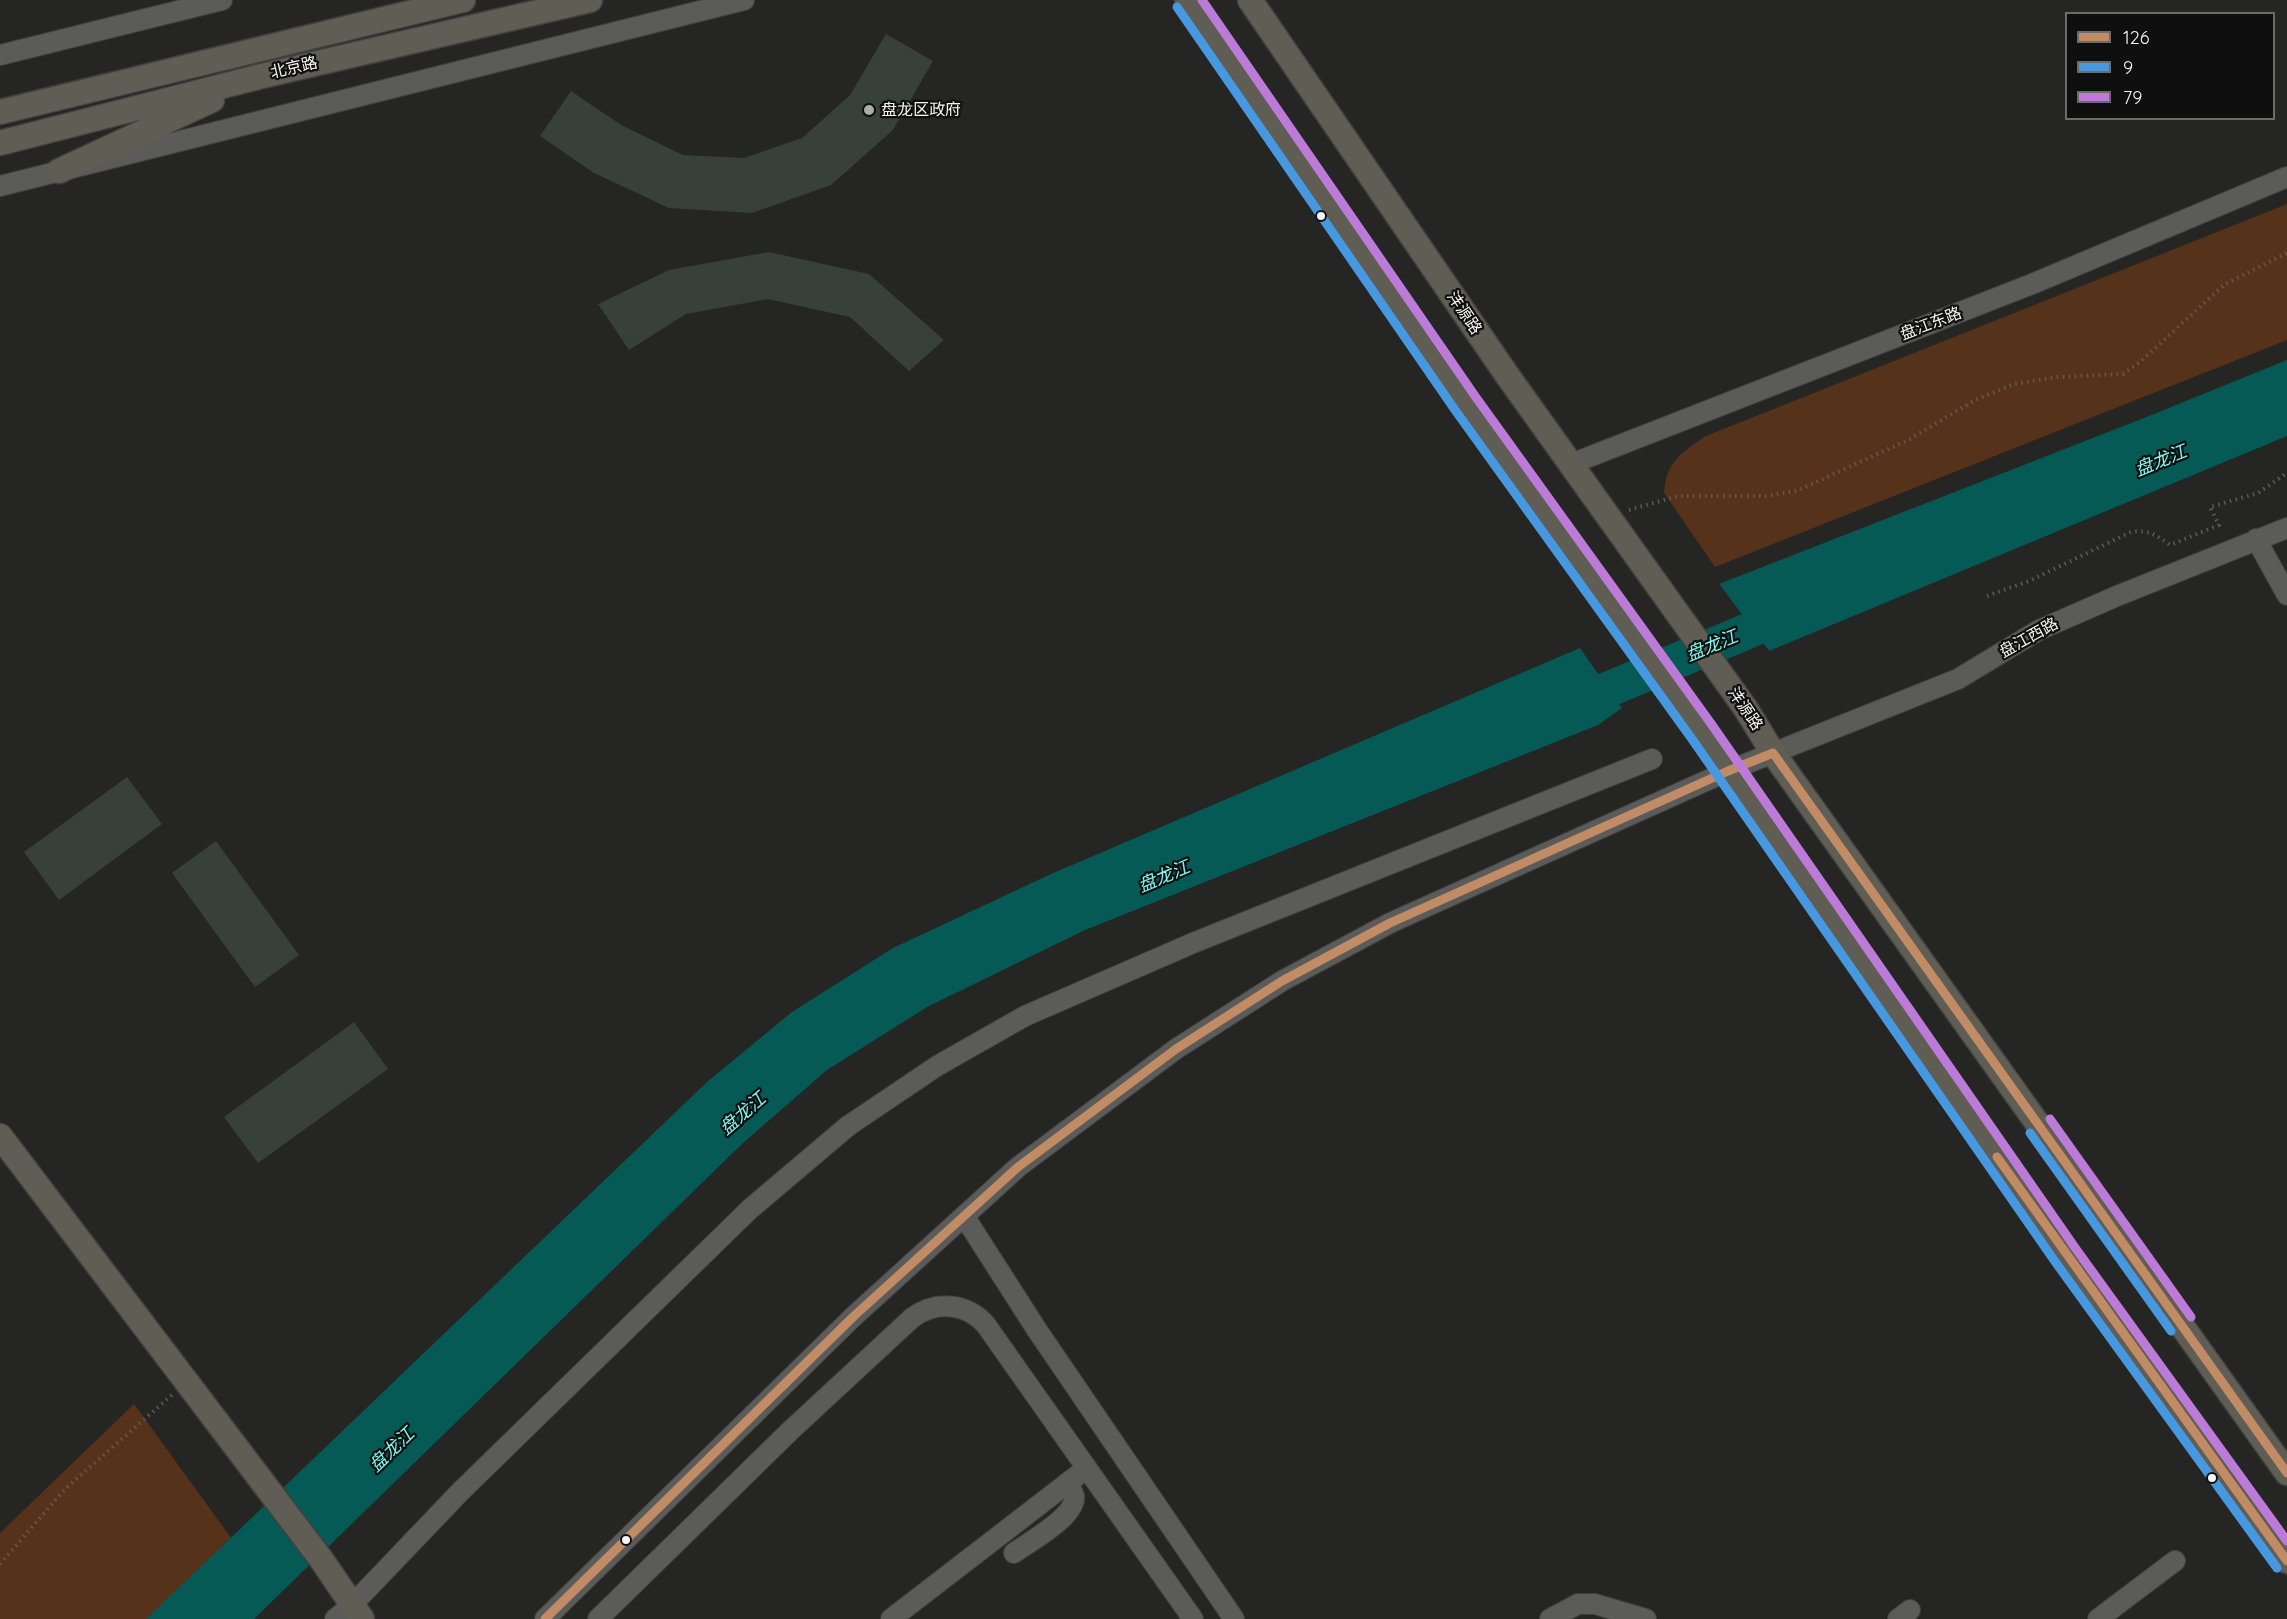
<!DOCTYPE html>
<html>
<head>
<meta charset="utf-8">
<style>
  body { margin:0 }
  #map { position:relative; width:2287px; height:1619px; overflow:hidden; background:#252524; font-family:Quicksand,sans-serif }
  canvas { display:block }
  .legend { position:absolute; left:2065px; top:12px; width:210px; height:108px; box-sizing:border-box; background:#0e0f0e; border:2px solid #6a6b6a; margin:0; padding:8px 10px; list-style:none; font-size:18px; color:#f5f5f4 }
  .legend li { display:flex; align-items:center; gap:12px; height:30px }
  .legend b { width:30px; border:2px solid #6a6b6a }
</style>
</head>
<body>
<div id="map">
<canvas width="2287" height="1619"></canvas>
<ul class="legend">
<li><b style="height:8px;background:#c18c65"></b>126</li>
<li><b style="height:8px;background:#4699e1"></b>9</li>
<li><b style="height:8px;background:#bd7bd9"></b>79</li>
</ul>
</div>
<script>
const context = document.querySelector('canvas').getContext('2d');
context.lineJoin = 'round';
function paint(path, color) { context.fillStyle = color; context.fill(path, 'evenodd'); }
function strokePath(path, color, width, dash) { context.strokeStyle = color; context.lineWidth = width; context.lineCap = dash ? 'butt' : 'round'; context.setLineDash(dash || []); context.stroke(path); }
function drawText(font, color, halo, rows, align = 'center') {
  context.font = font + ' Quicksand,"Noto Sans SC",sans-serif'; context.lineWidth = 4.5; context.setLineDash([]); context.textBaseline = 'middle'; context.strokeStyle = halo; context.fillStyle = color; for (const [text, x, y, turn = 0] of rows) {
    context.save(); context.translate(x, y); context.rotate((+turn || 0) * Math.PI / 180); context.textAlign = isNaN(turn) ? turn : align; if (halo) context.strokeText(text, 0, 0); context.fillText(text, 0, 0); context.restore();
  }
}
paint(new Path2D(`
  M2287 204V340L1715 567 1664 493C1667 460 1680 454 1706 436Z
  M134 1404 237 1546 163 1619H0V1533Z`), '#56321a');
paint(new Path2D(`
  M2287 360V436L1769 651 1719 584 2144 418Z
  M1580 648 1622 708 1598 725 1085 930 927 1007 827 1070 743 1143 254 1619H146L707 1082 792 1012 893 948 1051 874Z`), '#055a56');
paint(new Path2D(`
  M1717 581 1769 651 1771 654 1767 653 1717 586Z
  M1579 646 1583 647 1625 706 1624 710Z`), '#252524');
strokePath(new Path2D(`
  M1564 708 1798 610`), '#055a56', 36);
paint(new Path2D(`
  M886 34 933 61 893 130 831 185 752 213 669 208 594 173 540 136 571 91 621 125 683 155 744 158 802 138 850 95Z
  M769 252 869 274 944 340 909 371 850 317 768 299 686 314 629 350 598 304 669 270Z
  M127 777 162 824 59 900 24 852Z
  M216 841 299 955 255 987 172 873Z
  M354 1022 388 1069 258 1163 224 1117Z`), '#37403b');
const minor = new Path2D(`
  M0 55 222 0
  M0 186 744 0
  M1571 464 2032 284 2287 177
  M2256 539 2287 595
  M964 1216 1037 1330 1234 1619
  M1014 1553C1029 1542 1077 1516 1074 1496 1073 1492 1069 1486 1067 1483
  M335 1619 352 1605 460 1492 750 1209 848 1126 937 1066 1025 1016 1193 943 1652 759
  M545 1619 853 1317 1018 1167 1176 1049 1282 981 1390 923 1728 771 1958 679 2039 630 2117 596 2287 528
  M598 1619 790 1431 912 1318C936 1300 967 1303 986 1325L1193 1619
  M891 1619 1087 1468
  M1550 1619 1578 1604H1595L1646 1619
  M1898 1619 1910 1610
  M2098 1619 2175 1561`);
const major = new Path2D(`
  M1187 0 1465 403 1702 732 2066 1256 2287 1561
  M1250 0 1507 375 1746 709 1773 753 1835 840 2287 1473
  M0 112 463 0
  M0 143 266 75 590 0
  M59 171 212 100
  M0 1136 321 1559 362 1619`);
strokePath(minor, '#404040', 22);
strokePath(major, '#404040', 27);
strokePath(new Path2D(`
  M1629 510 1678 496H1766L1797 491 1910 439 1975 400 2014 384 2057 377 2123 374 2140 362 2225 284 2287 253
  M1987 596 2029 581 2131 532C2148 529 2156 535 2170 545L2219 525 2210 507 2258 493 2287 473
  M0 1564 65 1489 173 1394`), '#5b5b5a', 4, [1.5, 4.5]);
strokePath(minor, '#5b5b5a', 20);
strokePath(major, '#605d55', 24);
strokePath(new Path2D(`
  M1997 1157 2287 1561
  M545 1619 853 1317 1018 1167 1176 1049 1282 981 1390 923 1728 771 1773 753 2287 1473`), '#c18c65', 9);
strokePath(new Path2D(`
  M1177 7 1455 410 1692 739 2056 1263 2277 1568
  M2030 1133 2171 1331`), '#4699e1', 9);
strokePath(new Path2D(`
  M1202 0 1475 396 1712 725 2076 1249 2287 1541
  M2050 1119 2191 1317`), '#bd7bd9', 9);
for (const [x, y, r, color] of [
  [869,110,6,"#acacab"],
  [1321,216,5,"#f5f5f4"],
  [2212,1478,5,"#f5f5f4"],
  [626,1540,5,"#f5f5f4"]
]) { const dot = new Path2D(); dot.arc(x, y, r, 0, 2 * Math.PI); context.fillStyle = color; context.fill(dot); strokePath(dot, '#0e0f0e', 2); }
drawText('16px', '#f5f5f4', '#0e0f0e', [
  ["北京路",294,68,-13],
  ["沣源路",1464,313,56],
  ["盘江东路",1931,324,-21],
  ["盘江西路",2029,638,-29],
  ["沣源路",1745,709,56]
]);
drawText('16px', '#f5f5f4', '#0e0f0e', [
  ["盘龙区政府",881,110]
], 'left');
drawText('italic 18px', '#82f4ec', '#0e0f0e', [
  ["盘龙江",2161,461,-22],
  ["盘龙江",1712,646,-22],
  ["盘龙江",1164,877,-23],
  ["盘龙江",743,1114,-41],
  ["盘龙江",392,1450,-44]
]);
</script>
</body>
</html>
